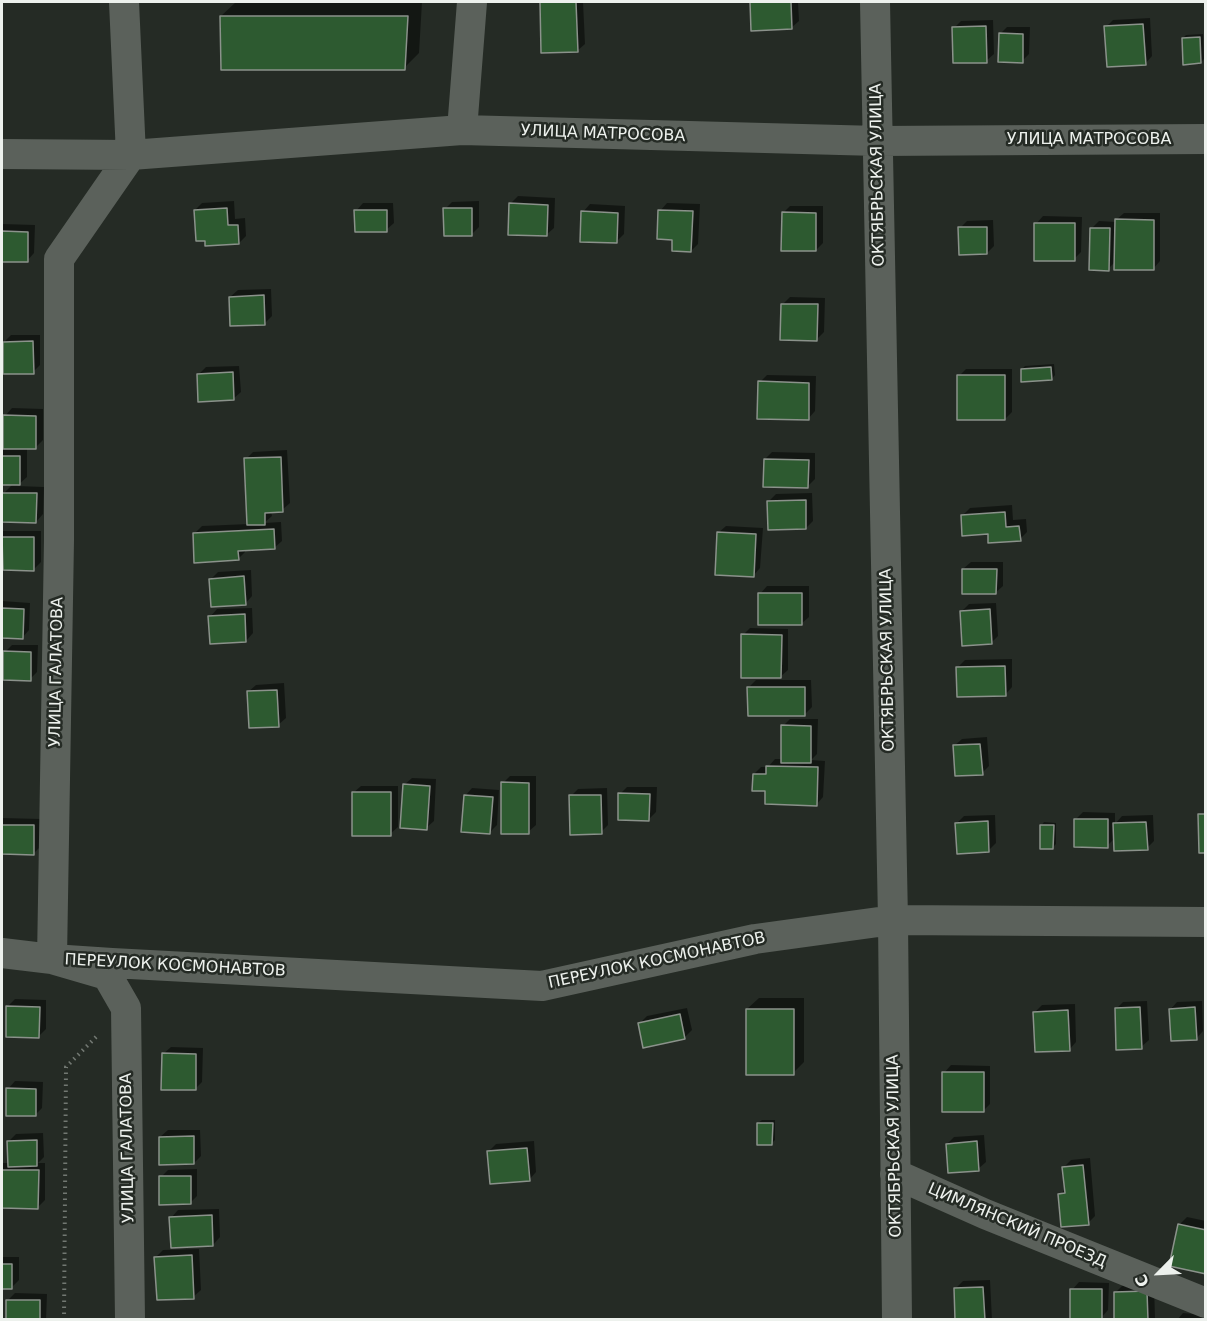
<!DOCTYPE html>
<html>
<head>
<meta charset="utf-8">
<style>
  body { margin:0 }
  #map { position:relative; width:1207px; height:1321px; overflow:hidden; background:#252b25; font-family:"DejaVu Sans",sans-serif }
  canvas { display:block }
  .frame { position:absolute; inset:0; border:3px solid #edf1ed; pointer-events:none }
  .north { position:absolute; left:1129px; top:1243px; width:60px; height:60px; -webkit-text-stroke:4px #252b25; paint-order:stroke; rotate:246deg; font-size:16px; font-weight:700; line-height:24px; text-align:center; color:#edf1ed }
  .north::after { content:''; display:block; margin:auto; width:21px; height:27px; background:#edf1ed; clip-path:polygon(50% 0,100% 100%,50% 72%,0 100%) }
</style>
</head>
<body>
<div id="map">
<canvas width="1207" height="1321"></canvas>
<div class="frame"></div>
<div class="north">С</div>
</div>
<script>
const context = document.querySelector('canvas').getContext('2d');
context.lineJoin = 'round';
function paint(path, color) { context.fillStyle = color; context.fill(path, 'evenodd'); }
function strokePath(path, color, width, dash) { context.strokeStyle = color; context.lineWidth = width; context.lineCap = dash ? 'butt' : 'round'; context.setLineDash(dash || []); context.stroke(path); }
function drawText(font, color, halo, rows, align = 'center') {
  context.font = font + ' "DejaVu Sans",sans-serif'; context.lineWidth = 5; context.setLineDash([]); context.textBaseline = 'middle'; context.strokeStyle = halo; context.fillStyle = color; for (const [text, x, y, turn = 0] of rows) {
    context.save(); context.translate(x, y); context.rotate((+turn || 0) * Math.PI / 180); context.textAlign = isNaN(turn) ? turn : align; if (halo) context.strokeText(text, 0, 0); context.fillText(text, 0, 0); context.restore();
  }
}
paint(new Path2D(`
  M236 2H422L419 53 404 68 221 16Z
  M541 2H583L585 44 577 51 543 52Z
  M752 2H798L799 21 791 28 753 29Z
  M1150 18 1152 56 1145 64 1106 27 1113 20Z
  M993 20 994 54 986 61 954 28 961 21Z
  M1007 27H1030L1029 54 1022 61 1000 34Z
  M1203 34 1204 59 1201 62 1183 38 1186 35Z
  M518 196 555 198 554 228 546 235 511 203Z
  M234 201 235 219 245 218 246 236 239 243 195 210 202 203Z
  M479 201V227L471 235 445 209 452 202Z
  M363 203H393L394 223 386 230 356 211Z
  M667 203 700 204 698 244 691 251 674 238 660 211Z
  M590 204 625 206 624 234 616 242 583 212Z
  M790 206H823V243L816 250 783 213Z
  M1124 213H1160V261L1153 269 1116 261 1108 269 1091 229 1099 221 1116 222V220Z
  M1043 216 1082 217 1081 252 1074 259 1036 224Z
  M993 220 994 246 987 253 960 228 967 221Z
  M2 224 35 225 34 253 27 261 2 260Z
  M271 289 272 316 264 324 230 297 238 290Z
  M790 297 825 298 824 332 817 339 782 305Z
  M11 335H40V365L33 372 4 342Z
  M1054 364 1055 375 1052 379 1022 369 1025 366Z
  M239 366 241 392 233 399 199 374 206 367Z
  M966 369H1012V412L1005 419 959 376Z
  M767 375 816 376 815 411 808 419 760 382Z
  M12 408 43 409V440L36 447H27V477L17 486 44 487 43 514 36 522 3 494 13 484H2V449H4L5 416Z
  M287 450 290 503 282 510 271 511 272 516 264 523 281 522 282 541 274 548 245 549V552L238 559 194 534 202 526 249 524 246 459 253 452Z
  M772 452 815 453V479L807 487 765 459Z
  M812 493 813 521 806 528 769 501 776 494Z
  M1012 505 1013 520 1026 519 1027 532 1020 539 989 532 963 515 970 508Z
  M726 526 763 528 760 568 753 576 718 533Z
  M2 531H41V562L34 569 2 557Z
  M971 562H1003V586L995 593 963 569Z
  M251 570 252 596 245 604 211 579 218 572Z
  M767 586H809V617L801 624 760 594Z
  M2 601 30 603 29 630 22 638 2 637Z
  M996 603 998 636 991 643 962 611 969 604Z
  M252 608 253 633 246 641 210 617 217 609Z
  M750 628 788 629V670L780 677 743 635Z
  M12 645H38L37 672 30 679 5 652Z
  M1012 659V687L1005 695 957 668 965 660Z
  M756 680H811L812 707 805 714 749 687Z
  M284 683 286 718 278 725 248 692 256 685Z
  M790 719H818L817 754 811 760 825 761 823 797 816 805 767 790 754 774 761 767H768L775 759H782L783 726Z
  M987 737 989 766 982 773 954 746 962 739Z
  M510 776H536V825L528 832 503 783Z
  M412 778 436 779 434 821 426 828 404 785Z
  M361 786H398V827L390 834 353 793Z
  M627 787H657L656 812 649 819 620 794Z
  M472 788 499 790 497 825 489 833 465 796Z
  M607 788 608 825 601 832 571 796 578 789Z
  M1083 812 1115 813V824L1122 816 1153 815 1154 841 1147 848 1115 838 1107 846 1076 819Z
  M995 815 996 843 988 851 957 823 964 816Z
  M2 818 41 819V846L34 853H2Z
  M1044 822 1056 823V844L1053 847 1041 826Z
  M759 998H804V1062L793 1073 747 1009Z
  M15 999 46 1000V1029L38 1037 8 1006Z
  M1147 1001 1149 1040 1141 1047 1116 1009 1123 1002Z
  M1202 1001 1203 1031 1196 1039 1170 1010 1177 1002Z
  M1075 1004 1076 1042 1069 1050 1035 1012 1042 1005Z
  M687 1008 692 1030 684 1038 639 1024 647 1016Z
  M171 1047 203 1048 202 1082 195 1089 163 1054Z
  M951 1065 990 1066V1104L983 1111 944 1073Z
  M15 1081 43 1082 42 1108 35 1115 8 1089Z
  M762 1120H775V1140L771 1144 758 1123Z
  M168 1130H200L201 1156 194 1163 160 1137Z
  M43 1133 44 1157 38 1163H45V1200L38 1207H2V1163H9V1141L16 1134Z
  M984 1135 986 1162 978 1169 947 1144 954 1137Z
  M534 1141 536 1172 529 1180 489 1151 496 1144Z
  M1090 1158 1095 1216 1088 1223 1060 1195 1066 1188 1064 1167 1071 1160Z
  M197 1169V1196L190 1203 161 1177 168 1170Z
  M219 1209 220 1237 213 1245 171 1218 178 1210Z
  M1187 1217 1206 1221V1273L1179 1225Z
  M199 1249 201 1290 193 1297 156 1257 163 1250Z
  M2 1257H19V1280L12 1287H2Z
  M990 1280 992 1320H957L955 1289 963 1281Z
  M1079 1282 1109 1283 1108 1310 1101 1318 1072 1290Z
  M1154 1285 1155 1318 1153 1320H1116L1115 1293 1122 1286Z
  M15 1293 47 1294 46 1320H7L8 1300Z
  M1183 1313 1206 1315V1320H1177Z`), '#0007');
const building = new Path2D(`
  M540 2H576L578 52 541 53Z
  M750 2H791L792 29 751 31Z
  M220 16H408L405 70H221Z
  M1143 24 1146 65 1107 67 1104 26Z
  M986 26 987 63H953L952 27Z
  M999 33 1023 34V63L998 62Z
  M1200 37 1201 63 1183 65 1182 38Z
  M509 203 548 205 547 236 508 235Z
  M227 208 228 225H238L239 244 205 246V241H196L194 210Z
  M443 208H472V236H444Z
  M354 210H387V232H355Z
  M658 210 693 211 691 252 672 251V240L657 239Z
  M581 211 618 213 617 243 580 242Z
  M782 212 816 213V251H781Z
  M1115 219 1154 220V270H1114Z
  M1034 223H1075V261H1034Z
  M958 227H987V254L959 255Z
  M1090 228H1110L1109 271 1089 270Z
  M2 231 28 232V262H2Z
  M264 295 265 325 230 326 229 297Z
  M781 304H818L817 341 780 340Z
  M33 341 34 374H3V342Z
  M1051 367 1052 380 1021 382V369Z
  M233 372 234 400 198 402 197 374Z
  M957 375H1005V420H957Z
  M758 381 809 383V420L757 419Z
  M3 415 36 416V449H3Z
  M2 456H20V485H2Z
  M281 457 283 512 265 513V525H247L244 458Z
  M764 459 809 460 808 488 763 487Z
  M2 493H37L36 523 2 522Z
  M806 500V529L768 530 767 501Z
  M1005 512 1006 527 1019 526 1021 541 988 543V534L962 536 961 515Z
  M274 529 275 549 238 551 239 560 194 563 193 533Z
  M717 532 756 534 754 577 715 575Z
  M2 537H34V571L3 570Z
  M962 569H997L996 594H962Z
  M244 576 246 605 211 607 209 579Z
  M758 593H802V625H758Z
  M2 608 24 609 23 639 2 638Z
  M990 609 992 644 962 646 960 611Z
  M245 614 246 642 210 644 208 616Z
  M741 634 782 635 781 678H741Z
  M3 651 31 652V681L3 680Z
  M1005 666 1006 696 957 697 956 667Z
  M747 687H805V716H748Z
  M277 690 279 727 249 728 247 691Z
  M781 725 811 726V763H781Z
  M980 744 983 775 955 776 953 745Z
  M766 766 818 767 817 806 765 804V791H752L753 774H766Z
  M501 782 529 783V834H501Z
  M403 784 430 786 427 830 400 828Z
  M352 792H391V836H352Z
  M618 793 650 794 649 821 618 820Z
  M464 795 493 797 490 834 461 832Z
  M569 795H601L602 834 570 835Z
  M1198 814H1206V853H1199Z
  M1074 819H1108V848L1074 847Z
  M988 821 989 852 957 854 955 823Z
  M1146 822 1148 850 1114 851 1113 823Z
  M2 825H34V855L2 854Z
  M1040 825H1054L1053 849H1040Z
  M6 1006 40 1007 39 1038 6 1037Z
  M1140 1007 1142 1049 1116 1050 1115 1008Z
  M1195 1007 1197 1040 1171 1041 1169 1009Z
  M746 1009H794V1075H746Z
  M1068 1010 1070 1051 1035 1052 1033 1012Z
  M680 1014 685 1039 643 1048 638 1023Z
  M162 1053 196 1054V1090H161Z
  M942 1072H984V1112H942Z
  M6 1088 36 1089V1116H6Z
  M757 1123H773L772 1145H757Z
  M194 1136V1164L159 1165V1137Z
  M37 1140V1166L8 1167 7 1141Z
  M977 1141 979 1171 948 1173 946 1144Z
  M527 1148 530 1181 490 1184 487 1151Z
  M1083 1165 1089 1225 1061 1227 1058 1194 1065 1193 1062 1167Z
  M2 1170H39L38 1209 2 1208Z
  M159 1176H191V1204L159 1205Z
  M212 1215 213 1246 171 1248 169 1217Z
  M1178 1224 1206 1230V1274L1169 1266Z
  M192 1255 194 1299 157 1300 154 1257Z
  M2 1264H12V1289H2Z
  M983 1287 985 1320H955L954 1288Z
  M1070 1289H1102V1319H1070Z
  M1147 1291 1148 1320H1114V1292Z
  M6 1300H40V1320H6Z`);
paint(building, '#2d5a30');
strokePath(building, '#8b928b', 1.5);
strokePath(new Path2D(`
  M64 1320 66 1067 99 1034`), '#727872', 4, [1.5, 4.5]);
strokePath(new Path2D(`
  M124 2 131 155 59 259V540L52 959 107 975 126 1008 130 1320
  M875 2 893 920 897 1320
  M462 130 472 2
  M2 154 131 155 462 130 878 141 1206 139
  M2 953 52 959 112 963 542 986 755 939 893 920 1206 922
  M895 1174 985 1214 1206 1303`), '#5b615b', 30);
drawText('16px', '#edf1ed', '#252b25', [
  ["УЛИЦА МАТРОСОВА",603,134,2],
  ["УЛИЦА МАТРОСОВА",1089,140],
  ["ОКТЯБРЬСКАЯ УЛИЦА",878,175,-91],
  ["ОКТЯБРЬСКАЯ УЛИЦА",888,660,-91],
  ["УЛИЦА ГАЛАТОВА",57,672,-89],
  ["ПЕРЕУЛОК КОСМОНАВТОВ",657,961,-12],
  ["ПЕРЕУЛОК КОСМОНАВТОВ",175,966,3],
  ["ОКТЯБРЬСКАЯ УЛИЦА",895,1146,-91],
  ["УЛИЦА ГАЛАТОВА",128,1148,-91],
  ["ЦИМЛЯНСКИЙ ПРОЕЗД",1017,1226,23]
]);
</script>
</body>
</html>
